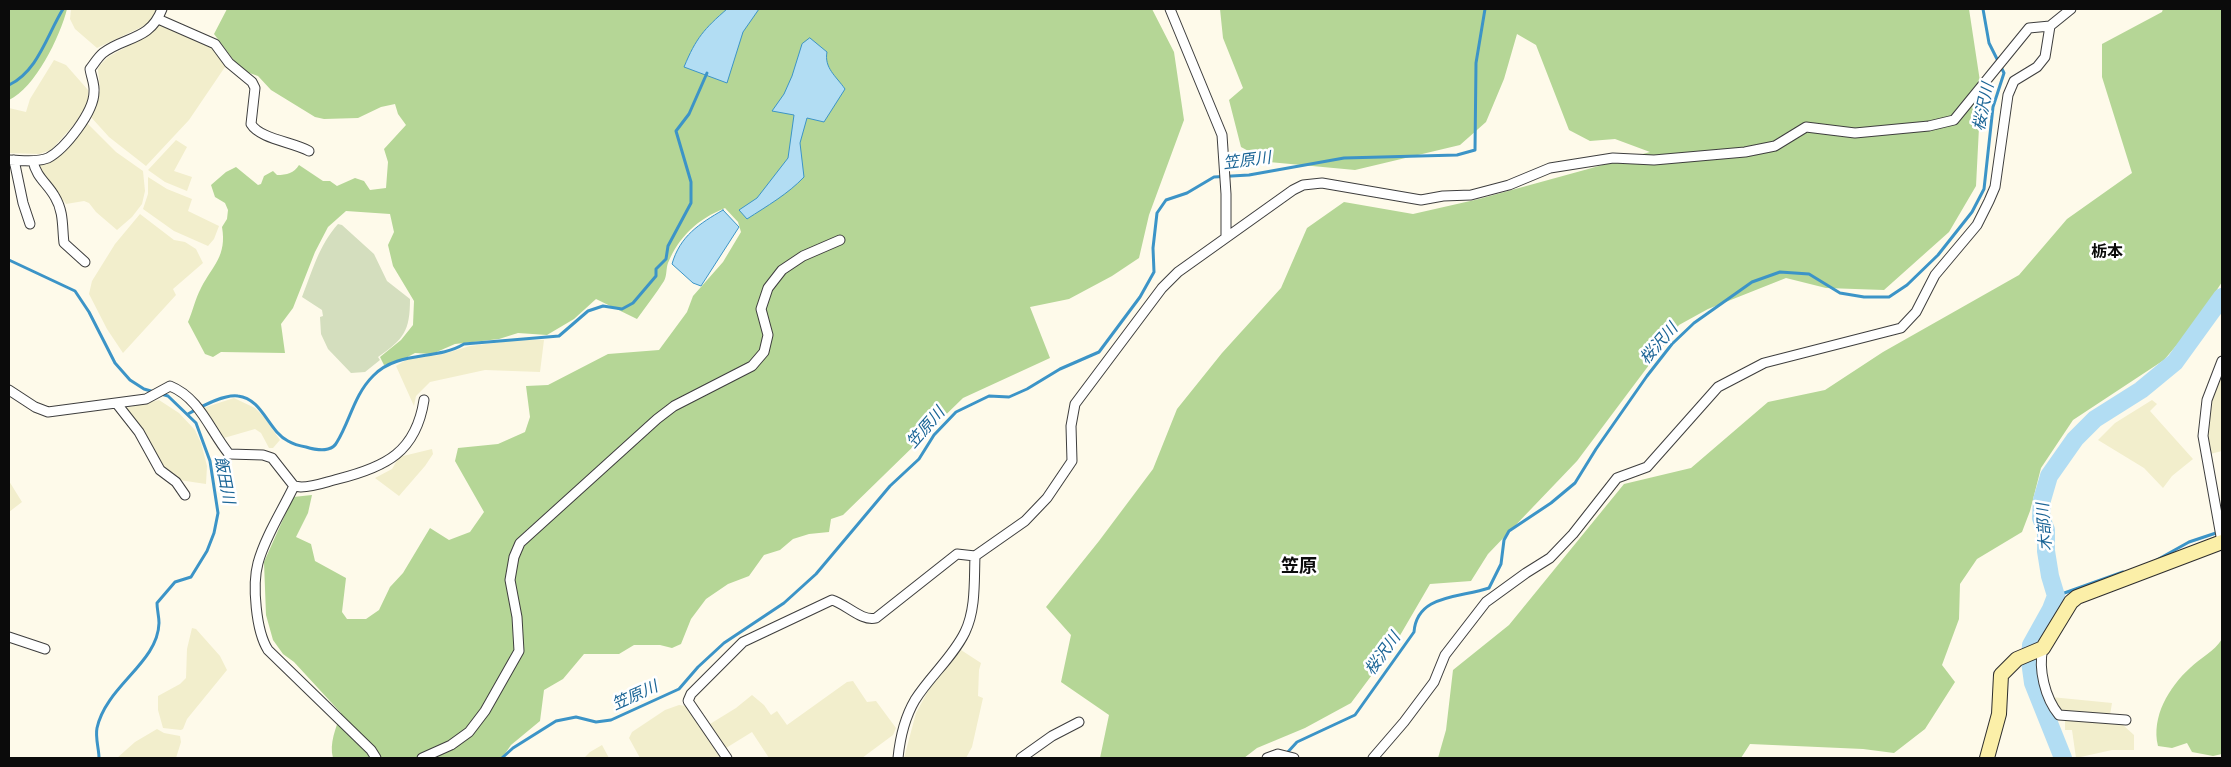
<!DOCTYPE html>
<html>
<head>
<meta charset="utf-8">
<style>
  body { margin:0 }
  #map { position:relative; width:2231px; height:767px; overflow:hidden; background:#fefaea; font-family:"Libre Baskerville",serif }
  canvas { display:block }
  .frame { position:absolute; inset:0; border:10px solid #0b0b0b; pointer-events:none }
</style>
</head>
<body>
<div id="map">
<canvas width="2231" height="767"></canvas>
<div class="frame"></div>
</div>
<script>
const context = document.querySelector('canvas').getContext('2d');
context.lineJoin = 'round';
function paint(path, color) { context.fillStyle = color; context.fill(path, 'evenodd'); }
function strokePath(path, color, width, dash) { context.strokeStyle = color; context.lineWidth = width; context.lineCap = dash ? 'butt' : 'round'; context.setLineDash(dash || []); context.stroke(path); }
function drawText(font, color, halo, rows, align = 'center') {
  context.font = font + ' "Libre Baskerville","Noto Sans JP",serif'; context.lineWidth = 5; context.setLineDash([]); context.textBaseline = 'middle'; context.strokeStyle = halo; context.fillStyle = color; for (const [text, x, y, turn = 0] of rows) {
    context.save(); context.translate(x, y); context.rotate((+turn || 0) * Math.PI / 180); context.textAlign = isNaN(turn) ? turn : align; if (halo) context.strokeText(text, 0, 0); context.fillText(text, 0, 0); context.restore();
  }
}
paint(new Path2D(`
  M71 9H158L154 18 146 25 97 48 75 29 70 19Z
  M161 24 211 45 227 64 189 120 146 166 109 137 90 116 100 90 98 69 100 65 108 57 148 35Z
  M54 60 66 65 88 90V102L81 117 51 150 39 154 9 153V108L26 112 30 99Z
  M86 122 116 152 143 171 145 191 142 204 132 217 117 230 96 212 89 203 84 201 66 204 64 201 60 202 36 165 47 163Z
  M176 140 187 147 174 171 192 177 187 191 165 182 148 170Z
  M148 177 167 189 192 199 188 211 219 226 214 239 208 246 174 231 143 209 148 194Z
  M140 214 174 240 185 242 196 249 203 263 173 289 176 295 123 353 107 329 89 294 92 281 115 244Z
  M519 340H544L540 372 485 370 430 382 416 396 414 406 396 366 409 358 440 355 470 346Z
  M2222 369V451L2210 454 2206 430 2211 400Z
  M234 398 255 408 264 417 280 440 273 448H269L261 433 255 429 224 438 203 408Z
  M159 400 179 413 195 430 201 443 207 466 206 484 179 480 166 472 125 408Z
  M2152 400 2157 404 2150 411 2193 459 2172 476 2163 488 2144 468 2098 440 2115 423Z
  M432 449 433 454 425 466 399 496 375 478 392 469 399 457Z
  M9 481 22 502 9 512Z
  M192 628 196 629 220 656 227 670 187 719 183 729 181 730 163 728 158 710V696L180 684 186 678 187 649Z
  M961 650 981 663 979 670 978 696 983 698 972 747 966 758H904L916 713 929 689Z
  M853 681 867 702 876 701 896 728 893 735 862 758H769L752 732 726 748 710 724 736 708 752 695 764 705 771 715 777 711 787 725 847 682Z
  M2051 697 2112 703 2110 715 2058 711Z
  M679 705 686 706 721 758H640L629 738 632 732 665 710Z
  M2065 719 2123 725 2134 735V750H2112L2076 758 2072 730H2065Z
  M157 729 164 733 180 736 181 742 176 758H117L135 742Z
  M602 745 609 758H584L590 752Z`), '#f2eecc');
paint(new Path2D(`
  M9 9H67C60 37 35 88 9 100Z
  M227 9H1152L1174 52 1184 120 1149 215 1139 258 1112 276 1069 299 1030 307 1050 358 963 398 843 515 831 519 829 532 809 534 793 539 780 550 764 555 749 576 728 584 706 599 691 619 681 644 672 648 660 645H634L619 654H584L563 679 544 690 540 721 511 745 502 758H333C329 743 336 728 341 713L294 662 283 654 273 640 266 615 264 562 293 497 312 495 308 513 296 537 311 544 315 561 346 578 342 612 347 619H366L379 610 390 587 403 573 430 528 449 540 470 532 484 512 455 461 458 448 498 444 525 432 530 417 526 386 548 385 608 354 659 350 687 312 693 296 723 262 741 232 738 222 725 208C698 219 679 236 668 263 666 268 667 276 664 281 656 294 646 306 637 319L596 299 574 319 547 335 518 333 499 339 455 344 432 354 415 353 396 363 384 365 380 357 401 340 413 325 414 301 393 266 388 245 394 232 390 214 346 211 328 227 315 252 293 308 281 324 285 353 221 352 213 357 205 354 188 322C193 311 195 299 201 288 213 265 227 256 222 227L227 219 228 210 225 203 215 197 211 185 226 172 236 167 258 185 261 184 264 176 273 171 277 175C287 175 294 173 299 165L323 181H330L337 186 355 178 364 181 370 190 386 188 388 162 384 149 406 125 398 114 395 104 381 107 358 118 324 119 315 117 271 90 258 76 241 70 214 34Z
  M1220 9H1969L1981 88 1976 186 1949 232 1884 290 1826 288 1786 278 1708 309 1679 325 1577 461 1488 554 1471 581 1430 584 1395 644 1351 703 1305 728 1257 748 1244 758H1100L1109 715 1061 682 1071 635 1046 607 1099 541 1153 469 1177 409 1222 353 1281 288 1307 228 1344 202 1413 214 1479 199 1650 152 1615 139 1590 141 1569 130 1536 45 1517 34 1504 79 1486 122 1460 145 1355 170 1269 162 1241 147 1229 100 1243 88 1223 38Z
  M2163 9H2222V282L2193 326 2164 360 2073 420 2041 468 2030 511 2022 532 1977 559 1960 584 1959 619 1942 665 1955 682 1925 729 1894 753 1863 749 1750 744 1741 758H1438L1446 730 1453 670 1509 625 1624 484 1691 468 1768 402 1825 390 1883 352 2019 275 2067 219 2132 173 2102 77V44L2162 12Z
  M2222 639V754L2213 756 2192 752 2187 743 2172 748 2158 746C2151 717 2169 687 2190 668 2201 657 2214 652 2222 639Z`), '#b5d696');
paint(new Path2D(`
  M338 224 342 225 374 254 387 281 410 299C410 331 404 339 378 357L380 360 365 372 351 373 328 349 321 334 320 317 323 316 322 310 302 297C312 272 319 245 338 224Z`), '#d4debe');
const water = new Path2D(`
  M727 9H759L743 32 727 83 684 67C696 38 704 29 727 9Z
  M810 38 827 52C824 68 836 76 845 89L824 122 807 118 800 143 804 177C788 194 767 206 747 219L739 210 757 198 788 158 794 115 772 111 784 94 792 76 802 44Z
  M723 210 739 227 701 286 693 283 672 264C680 236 699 224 723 210Z`);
paint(water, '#b2ddf3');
strokePath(water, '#3c94c7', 1);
strokePath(new Path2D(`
  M9 85C38 71 47 35 63 9
  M9 260 75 291 89 312 115 363 130 380 144 389 168 396 196 423 210 461 218 513 214 533 207 551 191 577 175 582 157 603C157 610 159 616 159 623 158 663 106 686 97 728 95 737 99 749 99 758
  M188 414C200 407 225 394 238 396 263 399 268 431 288 441 293 444 300 446 306 447 313 449 320 451 328 449 332 448 335 446 337 442 350 421 354 395 373 376 398 350 436 361 464 344L559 336 588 311 603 306 622 309 633 303 656 276V269L666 259 668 246 691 203V182L676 131 689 114 707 73
  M2155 561 2189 542 2219 532
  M2056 596 2123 572
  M1286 754 1297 742 1355 715 1414 632C1417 594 1460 598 1489 588L1501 564 1504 540 1509 531 1551 503 1575 483 1596 449 1647 376 1672 344 1694 323 1752 282 1780 272 1809 274 1840 293 1864 297H1889L1907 285 1938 255 1972 212 1984 189 1993 107 2004 73 1989 43 1983 9
  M502 758 513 748 556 721 576 717 596 722 611 720 679 689 698 667 724 643 784 603 816 574 890 486 919 459 934 435 956 412 989 396 1009 397 1027 389 1060 369 1099 352 1140 297 1154 272 1153 248 1157 213 1166 200 1187 193 1214 177 1249 175 1344 158 1457 155 1475 150 1476 63 1485 9`), '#3c94c7', 3);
strokePath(new Path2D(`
  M2063 758 2033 683 2030 661 2031 645 2051 609 2056 596 2050 576 2046 551V530L2041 518 2042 500 2049 476 2075 439 2095 419 2141 390 2175 362 2222 297`), '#b2ddf3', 18);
const street = new Path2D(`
  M1170 9 1222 135 1226 194V237
  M158 19 215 44 229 63 252 82 255 88 251 124C260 139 293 142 309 151
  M9 160C21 160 36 163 48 158 65 149 94 112 94 92 95 85 91 76 90 69 94 64 98 57 103 53 125 36 150 41 162 9
  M14 160 23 203 30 224
  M33 161C36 177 48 184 55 197 64 212 62 227 64 243L85 262
  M9 390 35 407 48 412 146 399 170 386C200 398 210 431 229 454L263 455 272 458 294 486 301 487C314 487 326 482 338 479 386 467 416 452 424 400
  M117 404 139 432 160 470 176 482 185 495
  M294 486C282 511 265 537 258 563 252 585 256 631 268 650L371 750 376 758
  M2222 542 2203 436 2207 400 2222 361
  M9 637 45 649
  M2043 648C2038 669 2045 698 2059 715L2126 720
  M422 758 451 745 469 732 485 711 519 651 517 617 510 580 514 557 520 543 657 419 674 406 752 366 764 352 768 335 761 309 768 288 782 270 803 256 840 240
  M727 758 688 701 691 694 743 642 832 600C846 604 862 622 876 618L957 554 975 556 1025 521 1047 498 1072 461 1071 426 1075 404 1162 288 1178 272 1293 190 1303 185 1322 183 1421 200 1443 196 1471 195 1509 185 1550 168 1613 158 1654 160 1745 152 1775 146 1806 127 1855 133 1929 126 1954 120 2029 28 2050 26
  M898 758C900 738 905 717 915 700 930 676 953 657 965 632 976 609 974 581 975 556
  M1021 758 1052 736 1079 722
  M1267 758 1278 754 1294 758
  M1373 758 1404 722 1434 682 1445 655 1486 602 1526 573 1550 558 1573 534 1617 478 1647 467 1718 387 1764 363 1901 328 1916 312 1935 275 1977 225 1989 201 1995 187 2008 95 2014 81 2037 67 2045 57 2050 26 2071 9`);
const secondary = new Path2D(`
  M1987 758 1999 714 2001 675 2017 659 2043 648 2071 602 2077 597 2222 542`);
strokePath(street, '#3e3e3e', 11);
strokePath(secondary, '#2d2d2d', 16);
strokePath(street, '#fff', 9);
strokePath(secondary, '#fbefa8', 14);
drawText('italic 16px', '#1b6596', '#fff', [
  ["桜沢川",1984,107,-78],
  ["笠原川",1247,161,-7],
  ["桜沢川",1659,344,-49],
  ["笠原川",926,428,-49],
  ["飯田川",224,480,79],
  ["木部川",2045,527,-94],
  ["桜沢川",1383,654,-54],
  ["笠原川",635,696,-24]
]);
drawText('bold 16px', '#0b0b0b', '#fff', [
  ["栃本",2107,252]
]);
drawText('bold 18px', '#0b0b0b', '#fff', [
  ["笠原",1299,567]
]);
</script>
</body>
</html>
